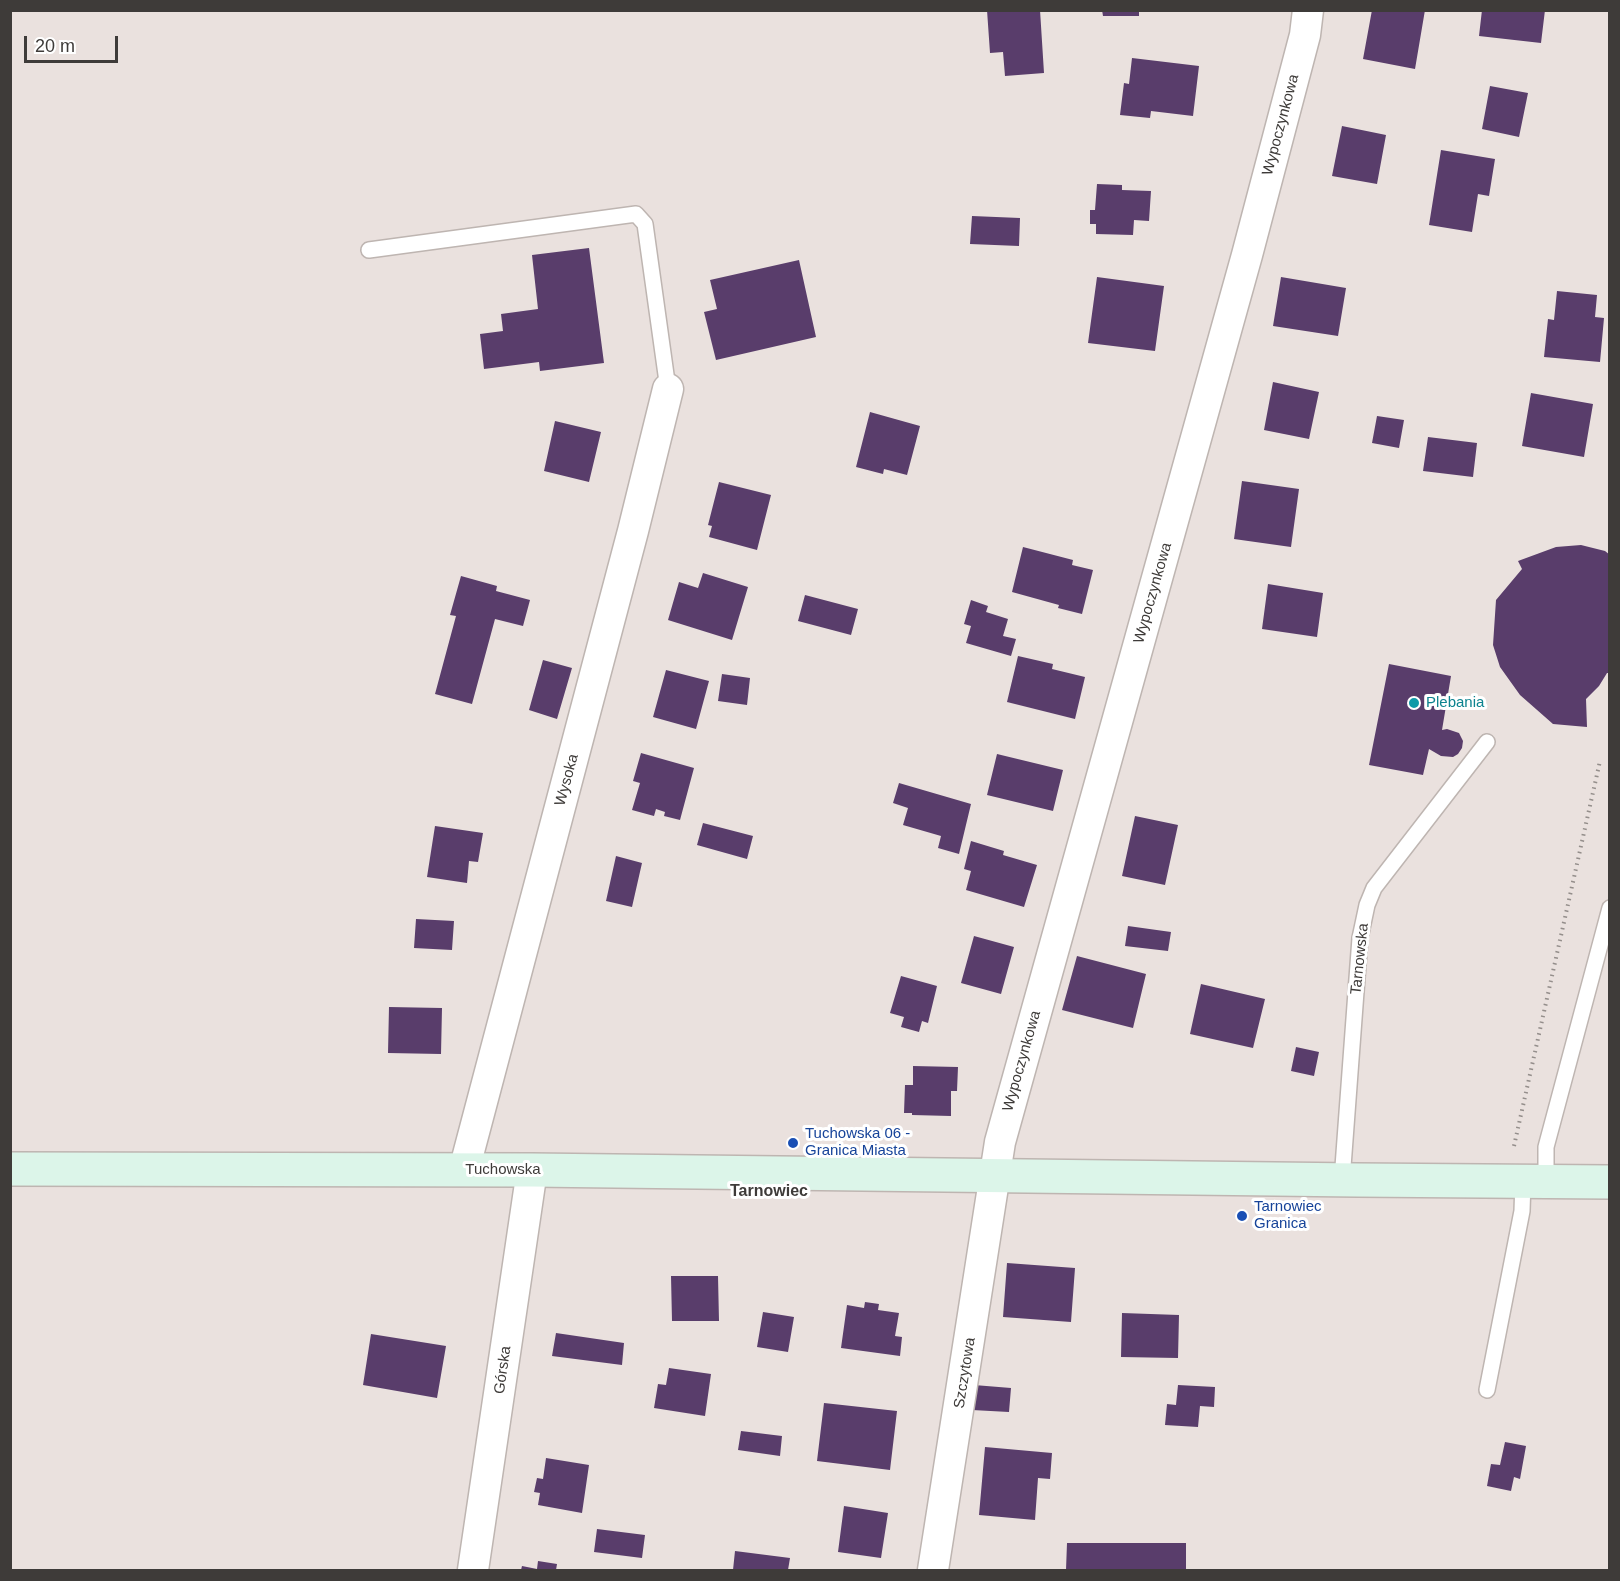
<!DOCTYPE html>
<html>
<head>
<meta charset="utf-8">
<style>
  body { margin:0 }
  #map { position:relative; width:1620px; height:1581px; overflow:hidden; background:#eae1de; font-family:Helvetica,sans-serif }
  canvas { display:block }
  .frame { position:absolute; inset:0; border:12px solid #3e3b39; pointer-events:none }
  .scale { position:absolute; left:24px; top:36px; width:94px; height:27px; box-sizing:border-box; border:3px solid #3e3b39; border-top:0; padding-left:8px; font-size:18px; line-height:21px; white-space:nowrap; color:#3e3b39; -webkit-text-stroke:4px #fff; paint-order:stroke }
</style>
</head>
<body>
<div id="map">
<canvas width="1620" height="1581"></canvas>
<div class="frame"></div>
<div class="scale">20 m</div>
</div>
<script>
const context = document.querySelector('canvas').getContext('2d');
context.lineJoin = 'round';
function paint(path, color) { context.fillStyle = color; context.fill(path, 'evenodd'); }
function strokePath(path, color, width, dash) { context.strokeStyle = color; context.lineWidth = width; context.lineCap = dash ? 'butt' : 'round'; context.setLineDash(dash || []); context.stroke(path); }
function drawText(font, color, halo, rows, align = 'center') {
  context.font = font + ' Helvetica,sans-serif'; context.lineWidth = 6; context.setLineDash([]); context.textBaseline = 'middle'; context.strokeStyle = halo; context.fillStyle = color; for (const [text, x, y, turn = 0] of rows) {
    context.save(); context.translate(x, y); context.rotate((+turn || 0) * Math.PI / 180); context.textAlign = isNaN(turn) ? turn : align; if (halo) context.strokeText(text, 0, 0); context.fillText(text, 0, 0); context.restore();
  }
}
paint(new Path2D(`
  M987 10H1040L1044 73 1005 76 1003 52 990 53Z
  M1102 10H1139V16H1103Z
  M1372 10H1425L1415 69 1363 59Z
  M1482 10H1545L1541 43 1479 36Z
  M1132 58 1199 66 1193 116 1151 111 1150 118 1120 115 1124 83 1129 84Z
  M1490 86 1528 93 1519 137 1482 129Z
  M1342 126 1386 135 1377 184 1332 176Z
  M1441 150 1495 159 1489 196 1478 194 1472 232 1429 225Z
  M1097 184 1122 185V190L1151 191 1149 221 1134 220 1133 235 1096 234V224H1090V210H1095Z
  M972 216 1020 218 1019 246 970 244Z
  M589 248 604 363 540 371 539 362 484 369 480 334 503 331 501 314 538 309 532 255Z
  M799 260 816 337 716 360 704 312 717 309 710 280Z
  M1097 277 1164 286 1155 351 1088 343Z
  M1281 277 1346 288 1338 336 1273 326Z
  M1557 291 1597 295 1595 317 1604 318 1600 362 1544 357 1548 319 1554 320Z
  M1273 382 1319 392 1309 439 1264 430Z
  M1531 393 1593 404 1584 457 1522 446Z
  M870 412 920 426 907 475 884 469 883 474 856 467Z
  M1377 416 1404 420 1399 448 1372 443Z
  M555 421 601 432 589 482 544 471Z
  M1428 437 1477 443 1473 477 1423 471Z
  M1242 481 1299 489 1291 547 1234 539Z
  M719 482 771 495 757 550 709 537 712 526 708 525Z
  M1581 545 1605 551 1610 555V673H1607L1599 686 1586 699 1587 727 1553 724 1520 695 1500 667 1493 645 1496 600 1522 569 1518 561 1556 547Z
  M1023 547 1073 560 1072 565 1093 570 1082 614 1058 608 1059 605 1012 592Z
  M703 573 748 587 732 640 668 620 679 582 698 588Z
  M461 576 497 586 496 591 530 600 523 626 495 619 472 704 435 694 456 616 450 615Z
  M1268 584 1323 593 1317 637 1262 629Z
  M805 595 858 609 851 635 798 621Z
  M971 600 988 606 986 612 1008 619 1003 636 1016 639 1011 656 966 643 971 626 964 624Z
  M1018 656 1053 664 1052 669 1085 677 1075 719 1007 702Z
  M543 660 572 668 557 719 529 710Z
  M1389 664 1451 676 1442 730 1447 729 1459 733 1463 741 1462 748 1458 754 1453 757 1441 756 1429 749 1423 775 1369 765Z
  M666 670 709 681 696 729 653 717Z
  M722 674 750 678 747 705 718 701Z
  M641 753 694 768 680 820 664 816 665 812 656 809 654 816 632 810 640 783 633 781Z
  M997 754 1063 770 1053 811 987 795Z
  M899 783 971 804 959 854 938 848 941 836 903 825 908 808 893 803Z
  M1135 816 1178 825 1165 885 1122 876Z
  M703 823 753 836 747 859 697 845Z
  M435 826 483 833 478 862 469 861 467 883 427 877Z
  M971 841 1004 851 1003 855 1037 865 1024 907 966 890 971 871 964 869Z
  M616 856 642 863 632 907 606 901Z
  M416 919 454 921 452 950 414 948Z
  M1128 926 1171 932 1168 951 1125 946Z
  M974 936 1014 947 1001 994 961 983Z
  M1077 956 1146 974 1133 1028 1062 1010Z
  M901 976 937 986 928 1023 922 1021 919 1032 901 1027 904 1017 890 1013Z
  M1201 984 1265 999 1253 1048 1190 1034Z
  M389 1007 442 1008 441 1054 388 1053Z
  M1296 1047 1319 1052 1314 1076 1291 1071Z
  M913 1066 958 1067 957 1091H951V1116L912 1115V1113H904L905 1085H913Z
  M1007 1263 1075 1268 1071 1322 1003 1317Z
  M671 1276H718L719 1321H672Z
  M865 1302 879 1304 878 1310 899 1313 895 1336 902 1337 900 1356 841 1348 847 1305 864 1308Z
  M763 1312 794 1317 788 1352 757 1347Z
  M1122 1313 1179 1315 1178 1358 1121 1357Z
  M556 1333 624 1343 622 1365 552 1356Z
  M371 1334 446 1346 437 1398 363 1385Z
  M669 1368 711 1374 705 1416 654 1408 658 1384 666 1385Z
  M974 1385 1011 1388 1009 1412 972 1410Z
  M1178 1385 1215 1387 1214 1407 1200 1406 1198 1427 1165 1425 1167 1404 1176 1405Z
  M824 1403 897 1411 890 1470 817 1461Z
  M741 1431 782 1436 780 1456 738 1450Z
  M1505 1442 1526 1446 1520 1479 1514 1477 1511 1491 1487 1486 1491 1464 1500 1465Z
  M985 1447 1052 1453 1050 1479 1038 1478 1035 1520 979 1515Z
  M546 1458 589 1465 582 1513 538 1505 540 1493 534 1492 537 1478 543 1479Z
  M844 1506 888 1513 881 1558 838 1552Z
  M597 1529 645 1535 642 1558 594 1552Z
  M1067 1543H1186V1570H1066Z
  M735 1551 790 1558 788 1570H733Z
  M538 1561 557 1564 556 1570H521L522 1566 537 1569Z`), '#593d6b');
const service = new Path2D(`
  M369 250 636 214 645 224 668 389
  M1342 1180 1360 938 1367 905 1374 888 1487 742
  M1546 1181V1147L1610 908
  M1487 1390 1522 1211 1523 1181`);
const minor = new Path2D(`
  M464 1170 633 531 668 389
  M473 1570 532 1170
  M933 1570 1000 1142 1247 255 1305 35 1308 10`);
const secondary = new Path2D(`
  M10 1169 532 1170 1357 1180 1610 1182`);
strokePath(service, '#beb5b1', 18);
strokePath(minor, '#beb5b1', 33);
strokePath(secondary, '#beb5b1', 36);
strokePath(new Path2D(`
  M1514 1146 1600 761`), '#948e8b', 4, [1.5, 4.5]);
strokePath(service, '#fff', 15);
strokePath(minor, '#fff', 30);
strokePath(secondary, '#dcf5e9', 33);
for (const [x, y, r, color] of [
  [1414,703,6,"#0f9aa8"],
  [793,1143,6,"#1a4fb4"],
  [1242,1216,6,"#1a4fb4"]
]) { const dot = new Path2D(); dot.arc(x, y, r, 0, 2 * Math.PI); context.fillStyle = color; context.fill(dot); strokePath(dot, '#fff', 2); }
drawText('15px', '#3e3b39', '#fff', [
  ["Wypoczynkowa",1281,125,-75],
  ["Wypoczynkowa",1153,593,-74],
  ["Wysoka",567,780,-75],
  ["Tarnowska",1360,959,-84],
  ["Wypoczynkowa",1022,1061,-74],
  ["Tuchowska",503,1170],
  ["Górska",503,1370,-82],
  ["Szczytowa",965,1373,-81]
]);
drawText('15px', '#0d838f', '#fff', [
  ["Plebania",1426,703]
], 'left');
drawText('15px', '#164399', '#fff', [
  ["Tuchowska 06 -",805,1134],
  ["Granica Miasta",805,1151],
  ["Tarnowiec",1254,1207],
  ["Granica",1254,1224]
], 'left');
drawText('bold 16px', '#3e3b39', '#fff', [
  ["Tarnowiec",769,1192]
]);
</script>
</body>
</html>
